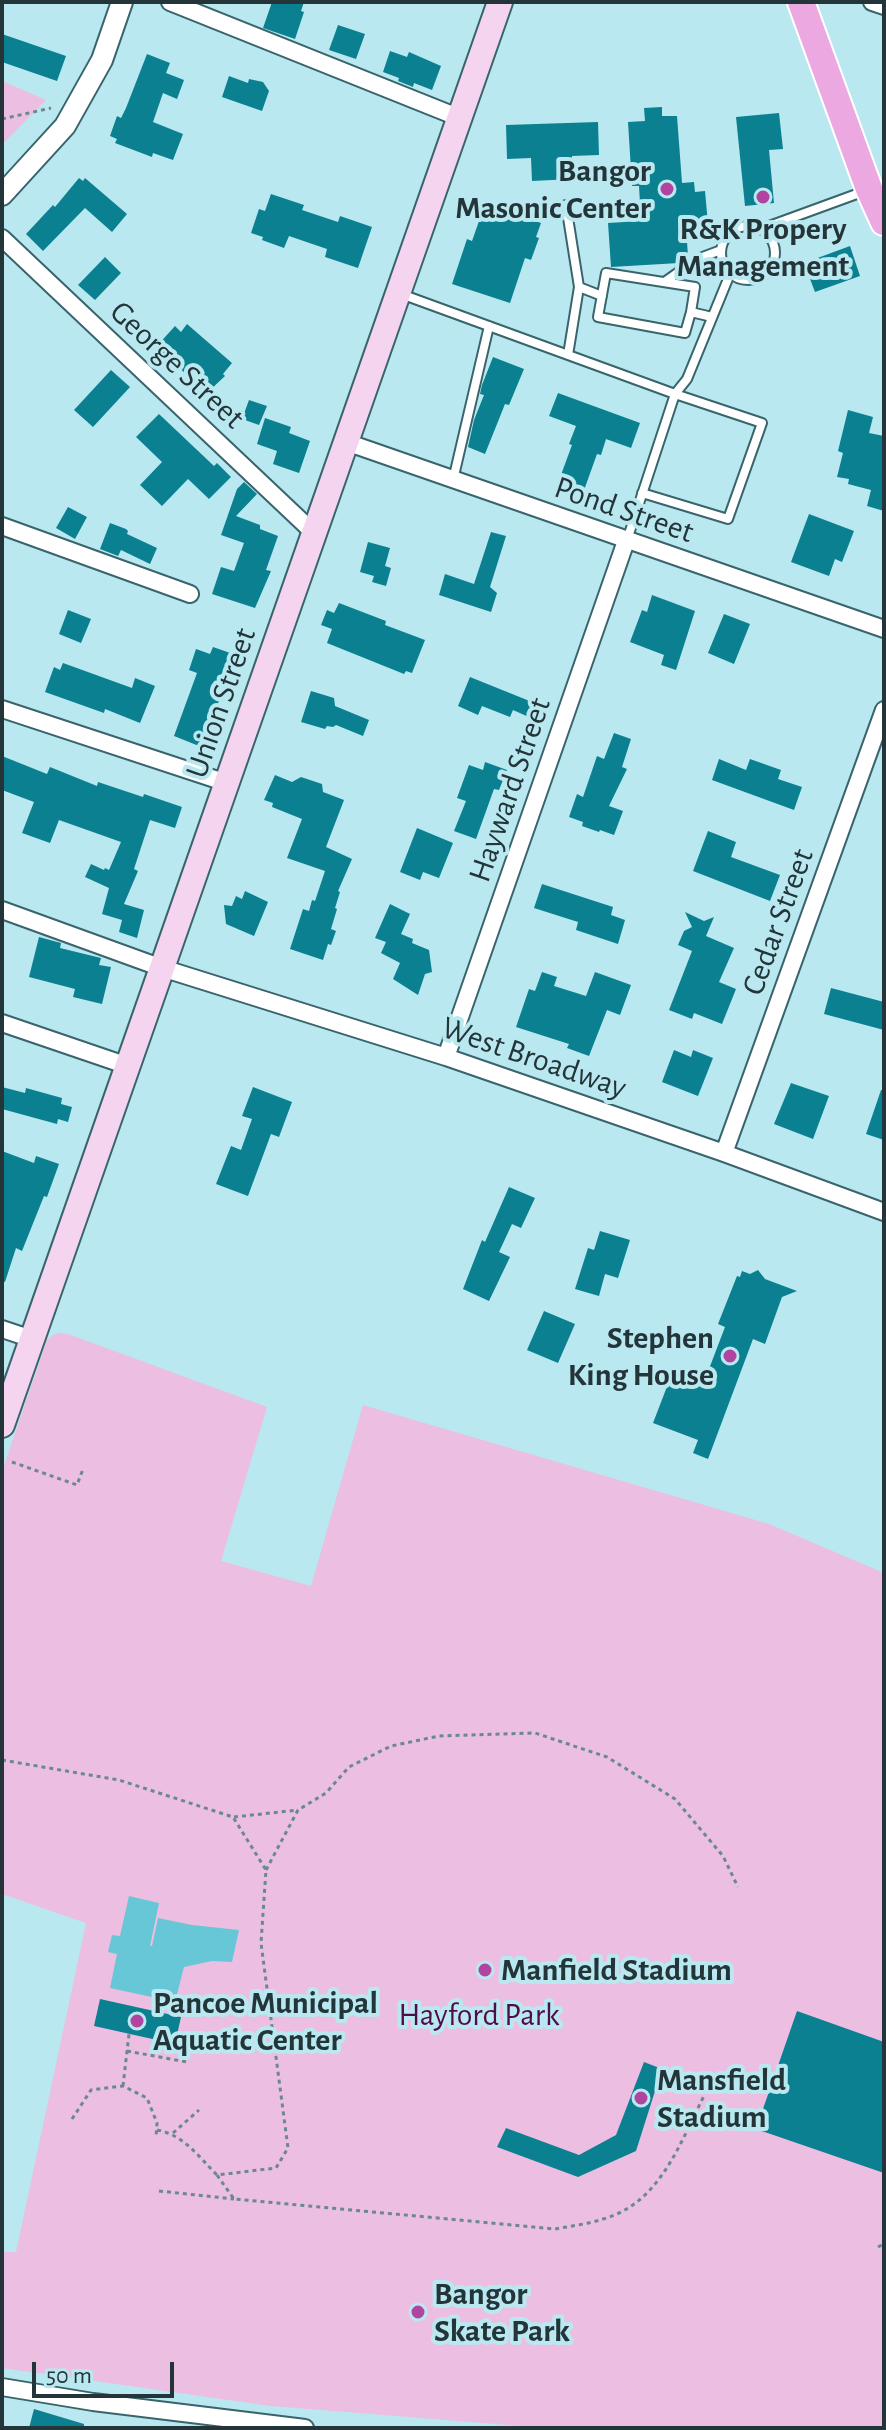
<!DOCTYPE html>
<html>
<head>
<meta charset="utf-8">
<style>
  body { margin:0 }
  #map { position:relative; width:886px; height:2430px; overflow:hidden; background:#b9e8f0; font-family:"Alegreya Sans",sans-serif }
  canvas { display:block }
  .frame { position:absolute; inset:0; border:4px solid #233539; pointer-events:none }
  .scale { position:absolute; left:32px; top:2362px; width:142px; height:36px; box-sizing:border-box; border:4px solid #233539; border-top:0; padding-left:10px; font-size:24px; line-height:28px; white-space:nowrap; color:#233539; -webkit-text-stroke:6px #b9e8f0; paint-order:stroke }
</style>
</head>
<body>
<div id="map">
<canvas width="886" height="2430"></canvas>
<div class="frame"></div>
<div class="scale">50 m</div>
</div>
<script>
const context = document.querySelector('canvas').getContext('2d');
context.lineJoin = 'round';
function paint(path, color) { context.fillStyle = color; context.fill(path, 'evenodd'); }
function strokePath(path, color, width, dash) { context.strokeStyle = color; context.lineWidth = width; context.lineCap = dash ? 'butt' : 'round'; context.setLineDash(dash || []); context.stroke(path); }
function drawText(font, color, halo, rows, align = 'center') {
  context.font = font + ' "Alegreya Sans",sans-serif'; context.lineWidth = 8; context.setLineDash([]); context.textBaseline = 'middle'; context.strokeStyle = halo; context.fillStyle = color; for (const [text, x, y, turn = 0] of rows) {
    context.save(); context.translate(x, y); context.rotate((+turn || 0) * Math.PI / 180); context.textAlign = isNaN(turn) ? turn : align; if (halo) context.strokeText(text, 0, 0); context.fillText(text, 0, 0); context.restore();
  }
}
paint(new Path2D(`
  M2 81 46 100 2 145Z
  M59 1333 68 1334 267 1407 221 1561 311 1586 363 1405 769 1524 884 1573V2428H546L271 2406 2 2368V2252H16L86 1923 2 1894V1471L47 1340 53 1335Z`), '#ecbee2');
paint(new Path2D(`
  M129 1896 159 1903 150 1946H152L158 1918 192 1925 239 1930 232 1962 212 1961 184 1967 175 2002 110 1988 117 1954 108 1952 112 1935 120 1936Z`), '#67c7d7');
paint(new Path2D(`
  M272 2H304L301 11 304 12 295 39 263 28Z
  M338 25 365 34 356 59 329 50Z
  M2 34 66 56 57 81 2 62Z
  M390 51 407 57 409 52 441 66 432 90 414 83 413 87 398 81 399 78 383 72Z
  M147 54 170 63 166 73 184 80 177 99 163 93 153 122 183 134 173 160 153 153 152 157 115 143 117 139 110 136 117 116 121 118 126 108Z
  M229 76 248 83 249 79 263 82 269 91 262 111 222 97Z
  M662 107V116H677L682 183 694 182 695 192 705 191 708 224 686 226 688 257 679 263 611 267 608 223 641 221 639 186H632L628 122 645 121 644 108Z
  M779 113 783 149 769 150 774 203 745 206 736 117Z
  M598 122 599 155 572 156 573 179 532 181 531 158 507 159 506 125Z
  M79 178 83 181 85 178 127 214 112 232 85 208 43 251 26 234 53 205 55 207Z
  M271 194 304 205 302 210 338 222 340 216 372 227 358 268 325 257 327 249 289 236 284 248 262 240 263 237 251 233 259 209 265 211Z
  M485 204 541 223 536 237 539 238 531 260 525 258 510 303 452 284 467 239 472 241Z
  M850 246 860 276 815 292 804 263Z
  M105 257 121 273 95 300 78 285Z
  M187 324 232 363 223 374 225 376 207 393 156 347 175 326 181 332Z
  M493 357 524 369 509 405 505 404 485 454 468 447 474 420 484 395 480 394 482 385Z
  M111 370 130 387 93 427 74 410Z
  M558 393 640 423 631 448 606 439 601 455 597 454 583 493 558 483 572 445 569 444 576 426 549 416Z
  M249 400 267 406 259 425 242 419Z
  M848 410 873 417 869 433 884 436V511L867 506 871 490 848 484 849 479 837 477 843 453 838 451Z
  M159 414 214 466 217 463 231 477 209 499 188 479 162 506 140 485 162 462 136 437Z
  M265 418 291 427 289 433 310 441 299 473 273 464 277 451 257 444Z
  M244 482 257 494 236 516 260 525V529L278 536 266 570 271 571 255 608 212 594 221 567 234 571 244 543 221 535 237 489Z
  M68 507 87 517 75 539 56 528Z
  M809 514 854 531 842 562 835 559 829 576 791 562Z
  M110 523 126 529 128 531 127 534 157 548 150 564 121 550 118 556 100 549Z
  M491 532 506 536 490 587 497 593 491 612 439 595 445 574 474 584Z
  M368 542 390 548 385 566 391 568 386 586 372 582 374 576 360 572Z
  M652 595 695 611 676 670 661 665 664 655 630 642 642 610 647 612Z
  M339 603 386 621 385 625 425 640 412 673 406 671 404 674 327 643 332 629 321 625 327 610 334 613Z
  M68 610 91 619 81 643 59 634Z
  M724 614 750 624 734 664 708 653Z
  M213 647 236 655 210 725 217 728 209 750 174 736 197 673 189 670 196 649 210 654Z
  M63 663 132 688 135 678 155 686 140 723 105 709 104 713 45 692 54 667 60 670Z
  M470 677 537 704 531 718 513 710 510 717 482 706 478 715 458 706Z
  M311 691 334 698 335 706 369 720 363 736 336 725 333 727 327 726 325 729 301 722Z
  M614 733 631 739 622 767 627 769 609 806 623 811 614 835 600 830 599 832 582 826 583 822 569 817 577 794 583 797 597 756 604 759Z
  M2 756 47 774 50 767 97 786 98 782 143 797 144 794 182 807 175 828 150 820 134 869 138 871 124 904 144 910 137 938 119 932 122 920 102 914 109 888 85 877 91 864 104 870 105 868 109 870 121 842 59 820 50 843 22 833 34 802 2 790Z
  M719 759 746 770 750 759 781 770 778 779 802 787 794 810 712 780Z
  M485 762 507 770 499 790 494 789 476 839 454 831 466 801 457 798 469 765 483 770Z
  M275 775 292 782 301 777 322 784 323 792 344 800 326 847 352 859 338 891 340 892 335 908 337 909 331 929 336 931 331 945 328 944 323 960 290 949 303 909 309 911 312 900 315 901 325 871 287 858 302 819 272 807 273 803 264 800Z
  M417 828 453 843 439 878 423 872 420 880 400 872Z
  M708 831 736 842 731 857 780 875 770 901 693 871Z
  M542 884 613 907 611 915 625 920 618 944 576 930 578 922 534 908Z
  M245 891 268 902 254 936 226 924 224 905 232 906 236 896 242 899Z
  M390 904 410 914 401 934 413 939 412 943 429 950 432 972 425 974 418 995 393 979 400 963 381 953 386 942 375 938Z
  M685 912 704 921 714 917 706 936 734 948 719 982 736 989 722 1024 694 1013 692 1019 669 1010 692 951 678 945 684 931 692 927Z
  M39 937 61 943 60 948 101 958 99 965 111 967 102 1004 73 997 75 989 29 977Z
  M542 972 557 977 554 986 586 996 595 972 631 985 620 1015 607 1010 589 1056 567 1048 569 1044 516 1027 529 989 535 991Z
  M831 988 884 1002V1030L824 1014Z
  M674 1050 691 1057 693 1050 713 1058 698 1096 662 1082Z
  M791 1083 829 1096 813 1139 774 1124Z
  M2 1087 25 1093 26 1088 62 1098 61 1104 72 1107 68 1122 58 1119 57 1124 2 1109Z
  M253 1087 292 1102 279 1137 271 1134 248 1196 216 1184 231 1146 241 1150 252 1119 242 1116Z
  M881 1090H884V1140L866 1134Z
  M2 1151 34 1163 36 1156 59 1164 47 1197 44 1196 22 1251 16 1248 5 1282 2 1281Z
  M509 1187 535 1198 521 1228 512 1224 499 1252 510 1257 489 1301 463 1289 482 1240 485 1242Z
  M600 1231 630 1240 618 1278 605 1274 599 1296 575 1289 588 1248 594 1250Z
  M758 1270 765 1279 797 1291 782 1297 765 1344 753 1339 708 1459 693 1453 698 1440 653 1423 673 1371 704 1382 725 1327 718 1324 737 1276 740 1277 742 1271 750 1274Z
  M544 1311 575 1324 558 1363 527 1350Z
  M100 1999 181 2017 175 2044 94 2026Z
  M797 2011 884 2042V2173L756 2129Z
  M644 2062 662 2069 636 2151 578 2177 497 2147 506 2128 579 2155 616 2135Z
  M34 2409 84 2424V2428H29Z`), '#0a8090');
const service = new Path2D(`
  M566 205 579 287 602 296
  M721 253a27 27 0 1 1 54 0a27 27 0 1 1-54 0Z
  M761 229 865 191
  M666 281 697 259 721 250
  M401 294 675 394 627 540
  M691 312 695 287 606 273 598 317 685 333 691 312 712 317
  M568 355 579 287
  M453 480 489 326
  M642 493 728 519 762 423 675 394 687 379 730 274`);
const minor = new Path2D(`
  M170 2 460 118
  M872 2 884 6
  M2 238 314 533
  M346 442 884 629
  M2 526 190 594
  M2 709 227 783
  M2 910 162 968 446 1057 724 1153 884 1212
  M2 1023 128 1066
  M446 1057 626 541
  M724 1153 884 710
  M2 1329 32 1339
  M2 2387 93 2402 305 2428`);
const tertiary = new Path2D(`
  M2 195 65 126 102 60 122 2`);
const secondary = new Path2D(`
  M2 1425 500 2`);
const primary = new Path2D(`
  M801 2 869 189 884 222`);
strokePath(service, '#39646c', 12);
strokePath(minor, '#39646c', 20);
strokePath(tertiary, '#39646c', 24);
strokePath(secondary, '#39646c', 28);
strokePath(primary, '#fff', 30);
strokePath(new Path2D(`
  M2 119 51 108
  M12 1462 77 1485 83 1469
  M2 1760 119 1780 233 1817 266 1870 261 1943 288 2148 276 2168 217 2175C198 2156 184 2135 157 2130
  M234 1817 298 1810
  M266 1870 298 1810 326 1793 349 1767 391 1746 439 1736 535 1733 607 1757 675 1799 723 1856 738 1887
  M127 2051 187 2062
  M123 2086 129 2034
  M72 2119 91 2090 123 2086 147 2098 157 2123 156 2137
  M173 2133 199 2110
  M217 2175 234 2199 555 2229C571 2226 588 2224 603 2219 661 2203 680 2142 705 2094
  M159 2191 234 2199
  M878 2247 884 2244`), '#6a898f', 3, [4, 4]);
strokePath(service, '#fff', 8);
strokePath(minor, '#fff', 16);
strokePath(tertiary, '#fff', 20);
strokePath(secondary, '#f5d4f0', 24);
strokePath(primary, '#eca9e1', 26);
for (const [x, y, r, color] of [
  [667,189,8,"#b143a1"],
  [763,197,8,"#b143a1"],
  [730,1356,8,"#b143a1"],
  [485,1970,8,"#b143a1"],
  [137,2021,8,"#b143a1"],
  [641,2098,8,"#b143a1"],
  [418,2312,8,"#b143a1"]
]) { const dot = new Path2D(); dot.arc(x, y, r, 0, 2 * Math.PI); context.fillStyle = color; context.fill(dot); strokePath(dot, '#b9e8f0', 3); }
drawText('bold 32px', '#233539', '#b9e8f0', [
  ["Bangor",651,171,"right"],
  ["Masonic Center",651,208,"right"],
  ["R&K Propery",763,229,"center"],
  ["Management",763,266,"center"],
  ["Stephen",714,1338,"right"],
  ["King House",714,1375,"right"],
  ["Manfield Stadium",501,1970],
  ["Pancoe Municipal",153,2003],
  ["Aquatic Center",153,2040],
  ["Mansfield",657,2080],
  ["Stadium",657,2117],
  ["Bangor",434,2294],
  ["Skate Park",434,2331]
], 'left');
drawText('32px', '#233539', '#b9e8f0', [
  ["George Street",177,365,43],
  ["Pond Street",624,510,19],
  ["Union Street",221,703,-71],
  ["Hayward Street",510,790,-71],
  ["Cedar Street",778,922,-70],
  ["West Broadway",534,1058,19]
]);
drawText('32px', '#510b48', '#b9e8f0', [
  ["Hayford Park",479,2015]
]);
</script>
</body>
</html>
